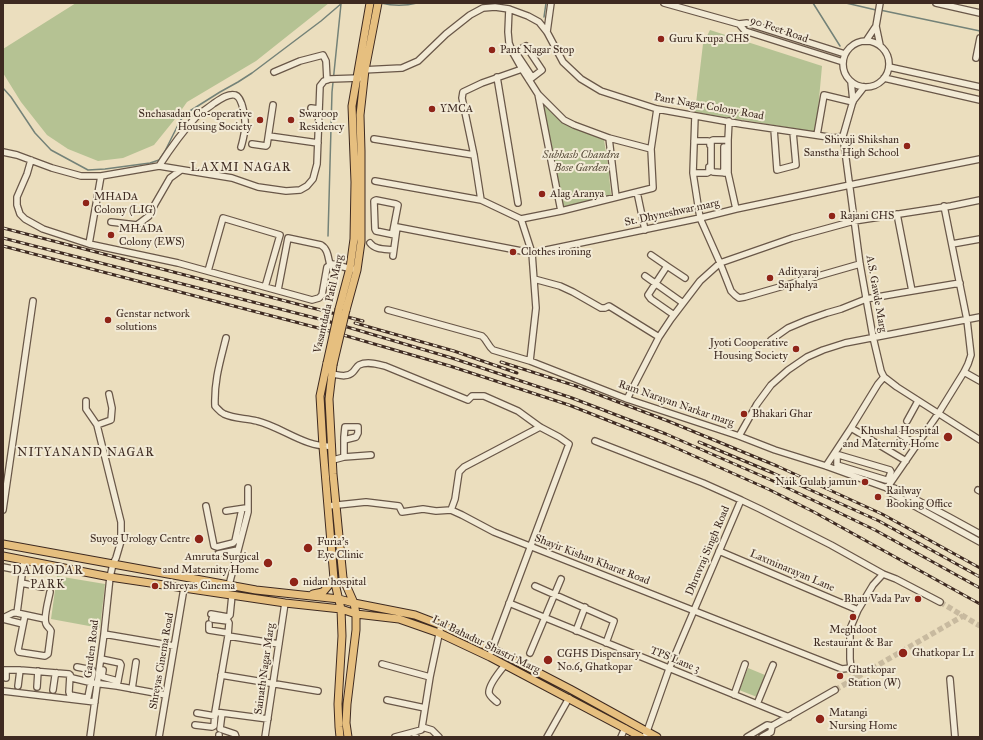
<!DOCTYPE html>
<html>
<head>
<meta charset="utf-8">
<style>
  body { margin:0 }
  #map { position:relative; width:983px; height:740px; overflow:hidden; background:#ebdebe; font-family:"IM FELL Great Primer",serif }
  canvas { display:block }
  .frame { position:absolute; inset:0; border:4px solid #3e2a21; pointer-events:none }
</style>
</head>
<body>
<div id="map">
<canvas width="983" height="740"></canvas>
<div class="frame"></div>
</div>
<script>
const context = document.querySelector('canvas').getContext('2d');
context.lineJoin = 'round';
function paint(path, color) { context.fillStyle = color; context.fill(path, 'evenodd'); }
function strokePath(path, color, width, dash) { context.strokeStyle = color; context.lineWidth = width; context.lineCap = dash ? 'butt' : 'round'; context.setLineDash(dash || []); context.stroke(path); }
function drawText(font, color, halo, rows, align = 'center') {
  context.font = font + ' "IM FELL Great Primer",serif'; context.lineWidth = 4; context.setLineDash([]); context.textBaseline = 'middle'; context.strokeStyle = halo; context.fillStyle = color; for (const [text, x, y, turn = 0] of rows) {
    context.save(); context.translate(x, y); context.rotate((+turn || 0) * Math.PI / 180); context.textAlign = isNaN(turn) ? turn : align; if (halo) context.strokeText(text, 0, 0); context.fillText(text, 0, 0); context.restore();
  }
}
paint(new Path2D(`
  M76 3H329L256 61 187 102 175 119 154 145 123 158 98 161 68 149 47 135 21 102 3 73V49Z
  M710 30 822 66 816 132 695 112 703 44Z
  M543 104C549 110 556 117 563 122 576 130 591 133 604 140L608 165 611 195 563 207Z
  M57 576 105 584 100 628 51 619Z
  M748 668 765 675 757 697 739 690Z`), '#b5c293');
strokePath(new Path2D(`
  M381 3C393 6 405 6 417 3
  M813 3 840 46
  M846 3 876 10
  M880 10 980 31
  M544 17 546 3
  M3 88 11 97 35 133 51 150 88 170 105 169 150 163 159 160 165 151 180 121 185 114 220 92 238 82 252 73 321 21 342 3
  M328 236 332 92 341 4`), '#748278', 1.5);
strokePath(new Path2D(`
  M940 602 980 626
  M854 675 860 686
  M835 690 963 616`), '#c8ba9f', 5.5, [5.5, 3]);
const minor = new Path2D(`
  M664 3 739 24 745 31 843 62
  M936 3 980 13
  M509 9 508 32 509 43 513 53 522 69 538 94 564 120 574 125 609 138 651 149
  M739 24 747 23 845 54
  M876 26 880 45
  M547 32 551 3
  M843 64a23 23 0 1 1 46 0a23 23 0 1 1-46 0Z
  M866 41 876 26 880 3
  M513 53 526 46 542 70 529 80
  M518 56 532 77
  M976 58 980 38
  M889 67 980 87
  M362 70 402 68 418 61 446 34 470 15 483 8 495 7 509 9 528 16 539 22 547 32 563 62 581 79 601 91 657 109 741 124 835 138 843 136
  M274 72 300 61 323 55 326 61 327 80
  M497 77 518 203
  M884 78 980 100
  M851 82 853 101
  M864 87 853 101 843 136 860 264 873 337 881 371 884 377 897 387 980 440
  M538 94 561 211
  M311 108 319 109
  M695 116 693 173 700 218 720 263 731 291 735 295 739 298 745 297 860 264
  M729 121 728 140V173L736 209
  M774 129 777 170 796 165 793 132
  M817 135 824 95 853 102
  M269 136 318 143
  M609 138 616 197
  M374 139 474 155
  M728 140H713L711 141V170L713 172 728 173
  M694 141H708L710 142V145
  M252 144 266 146 267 145 273 105
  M3 152 17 155 52 168 81 176H101L159 166 232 178 258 187 286 191 300 190 307 186 313 179 317 164 320 86 324 81 330 79 360 78
  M31 160 27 174 17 197V205L20 214 25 219 43 229 89 244 178 263 312 300 319 298 322 295 327 267 332 264 352 269
  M159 166C170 149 182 132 196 117 201 112 208 108 213 104 219 100 228 93 235 95 243 97 246 122 245 129 244 135 243 141 241 147
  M693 173H707L709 172V167
  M724 173V147
  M375 181 481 200 521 219 561 211 653 188 651 149 657 109
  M637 192 645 230
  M481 200 474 155 462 98 463 92 482 83 522 69
  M897 214 912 291
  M521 219 532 253 536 308 530 361
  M111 222 137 225 149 216 155 204 170 178 181 170
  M393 231 398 205 396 204 376 200 374 201 375 229 376 231 395 235
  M370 243C375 250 385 249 393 250
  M89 244 101 176
  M952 244 980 239
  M651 255 667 266 648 295 651 299 674 315
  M393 256 397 227 532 253 700 218 736 209 850 185 980 159
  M667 266 685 278
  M208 271 223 218 280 235 265 287
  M645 276 683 303
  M534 279 560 286 573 292 601 308H605L609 306 659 337
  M278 290 288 238 321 245C328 249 328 257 330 265
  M388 310 482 336C487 340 488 346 493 350L530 361 627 399 739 436 775 450 826 466 887 488 891 493 980 542
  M226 338C220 362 214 381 215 406 218 409 220 412 224 414 235 419 246 418 257 421 282 427 305 448 332 446
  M771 340 788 328 807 320 827 313 841 309 866 299 900 293 960 283
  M964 372 980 381
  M332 374C339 375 347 378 353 372 355 370 357 366 359 365 367 361 377 364 385 366L468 400 472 396H484L518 411 540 427 559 437 569 444 491 652
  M627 399 659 337 671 319 700 281 720 263 792 238 854 221 951 206 980 200
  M86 401V409L97 425 121 522V541L116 558 113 564 110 577 104 634 90 737
  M907 421 918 401
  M97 425 111 420 112 408 109 394
  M851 428 906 461
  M901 435 917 445
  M739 436 757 404 771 385 788 370 807 357 823 350 845 343 980 317
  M344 440 356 437 358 433V427H345L344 437V457
  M595 441 703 483 741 500
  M839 455 890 470 891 472 888 480H886L837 465V456Z
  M333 460 344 457 371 455
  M826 466 851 428 878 384 884 377
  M887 488 938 414 964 372 968 364 971 355 967 320 944 206
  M887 488H894L949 517 980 534
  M978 490 980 491
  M206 506 214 546 217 547 233 543 235 541 242 509
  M328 506 366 502 399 506 402 512 423 509 436 511 451 510 462 515 494 532 842 669 851 668
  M3 510 33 301
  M451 510 455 499 459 472 464 467 540 427
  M226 511 246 508
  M719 551 858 610
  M218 554 238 550
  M24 560 17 613 45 619
  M3 567 23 571
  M21 583 42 587
  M229 585 248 512V488
  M535 586 614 621 606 643
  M509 603 789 717
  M211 614 228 617 230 615 232 595
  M25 615 18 650 19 652 45 656 48 654 51 631C50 628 47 627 46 624 43 618 49 598 50 592
  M3 618 13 613H17
  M3 619 23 624
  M212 619 228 621 229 623 228 636
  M209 624V630L228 633
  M576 631 585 607
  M104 634 174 646
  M530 653 561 579
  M101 659 120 663 121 665 117 686
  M382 664 430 677
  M3 670H20L69 674 72 678 93 683 117 686 166 695
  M103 670 102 676 103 677 118 681
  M852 671 851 668 850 659V629L858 610 873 585 883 574
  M70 675 69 692 70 695 86 698 88 697 93 672 92 670 77 667
  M221 675 318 691
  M6 678V670
  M950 679 955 737
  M18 686 20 670
  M37 687 38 671
  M132 689 136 662
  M53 690 55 676 57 673
  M3 691 95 702
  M734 695 745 664
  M387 700 425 708
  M497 702C495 700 490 697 489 693 488 685 500 671 505 665
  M757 704 773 665
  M197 713 215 716
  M222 713 220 729 235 734 236 737
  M268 719 215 712 228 636 279 644
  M195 725 212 727 214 726 215 712
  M159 737 184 588
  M219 737V735
  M265 737 285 603
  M395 737 421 730
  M415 737H416
  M439 737 432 730 422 727 430 677 441 625
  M547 737 569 698
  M621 737 625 728
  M645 737 669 669 741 500 760 509 831 545 883 574 896 579 940 602
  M747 737 767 725 772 726
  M762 737 771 732 772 726 835 690`);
const major = new Path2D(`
  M339 309 350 268 354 239 355 182 352 106 370 3
  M346 310 357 270 361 242V151L360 115 365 70 378 3
  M327 363 320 396 323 447 334 579 341 609 342 636 338 704 339 727 340 737
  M333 365 329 399 333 474 343 578 354 603 356 614V630L347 704 346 723 348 737
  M3 544 256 590 339 599 354 603 415 615 441 625 493 649 570 689 657 737
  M3 556 110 577 285 603 341 609 356 614 399 619 439 633 490 657 641 737
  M313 594 323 592 334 579`);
strokePath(minor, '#695748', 8);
strokePath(major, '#3e2a21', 9);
strokePath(minor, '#f2ead5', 5.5);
strokePath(major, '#e6bf7f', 7);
const rail = new Path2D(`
  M3 228 363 321
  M3 238 327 321 452 358 572 398 666 434 771 480 875 530 980 588
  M3 246 326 330 450 366 569 405 665 443 768 489 814 512 980 604
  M355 323 454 351 517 373
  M501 362 576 386 668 421 777 466 882 514 980 568
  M699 442 773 473 879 521 980 577`);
strokePath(rail, '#3e2a21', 3);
strokePath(rail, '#f2ead5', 1.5, [4.5]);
const majorBridge = new Path2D(`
  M327 363 339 309
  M333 365 346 310`);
strokePath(majorBridge, '#3e2a21', 9, []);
strokePath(majorBridge, '#e6bf7f', 7);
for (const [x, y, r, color] of [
  [661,39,4,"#8f2418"],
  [492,50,4,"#8f2418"],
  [432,109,4,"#8f2418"],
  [260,120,4,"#8f2418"],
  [291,120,4,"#8f2418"],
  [907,146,4,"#8f2418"],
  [542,194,4,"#8f2418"],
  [86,203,4,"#8f2418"],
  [832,216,4,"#8f2418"],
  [111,235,4,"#8f2418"],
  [513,252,4,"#8f2418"],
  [770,278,4,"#8f2418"],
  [108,320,4,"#8f2418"],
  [796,349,4,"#8f2418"],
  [744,414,4,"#8f2418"],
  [948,437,5,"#8f2418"],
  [865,482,4,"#8f2418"],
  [878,497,4,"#8f2418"],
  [199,539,5,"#8f2418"],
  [308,548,5,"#8f2418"],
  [268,563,5,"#8f2418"],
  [294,582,5,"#8f2418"],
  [155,586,4,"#8f2418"],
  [918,599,4,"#8f2418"],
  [853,617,4,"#8f2418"],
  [903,653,5,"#8f2418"],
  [548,660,5,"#8f2418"],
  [840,676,4,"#8f2418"],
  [820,719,5,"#8f2418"]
]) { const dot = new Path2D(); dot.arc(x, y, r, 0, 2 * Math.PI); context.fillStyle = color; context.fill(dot); strokePath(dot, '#f2ead5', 1.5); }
drawText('11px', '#3e2a21', '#f2ead5', [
  ["90 Feet Road",779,30,19],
  ["Pant Nagar Colony Road",709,107,10],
  ["St. Dhyneshwar marg",672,213,-12],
  ["A.S. Gawde Marg",876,294,80],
  ["Vasantdada Patil Marg",329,304,-77],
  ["Ram Narayan Narkar marg",676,404,19],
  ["Dhruvraj Singh Road",708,551,-67],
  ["Shayir Kishan Kharat Road",592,560,21],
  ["Laxminarayan Lane",792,571,23],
  ["Lal Bahadur Shastri Marg",486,645,26],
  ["Garden Road",92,649,-83],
  ["TPS Lane 3",675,660,22],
  ["Shreyas Cinema Road",162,661,-80],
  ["Sainath Nagar Marg",265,669,-82]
]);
drawText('11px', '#3e2a21', '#f2ead5', [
  ["Guru Krupa CHS",669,39],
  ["Pant Nagar Stop",500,50],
  ["YMCA",440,109],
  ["Snehasadan Co-operative",252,114,"right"],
  ["Housing Society",252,127,"right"],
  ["Swaroop",299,114],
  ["Residency",299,127],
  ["Shivaji Shikshan",899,140,"right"],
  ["Sanstha High School",899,153,"right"],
  ["Alag Aranya",550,194],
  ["MHADA",94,197],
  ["Colony (LIG)",94,210],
  ["Rajani CHS",840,216],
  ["MHADA",119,229],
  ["Colony (EWS)",119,242],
  ["Clothes ironing",521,252],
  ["Adityaraj",778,272],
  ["Saphalya",778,285],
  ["Genstar network",116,314],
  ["solutions",116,327],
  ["Jyoti Cooperative",788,343,"right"],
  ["Housing Society",788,356,"right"],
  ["Bhakari Ghar",752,414],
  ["Khushal Hospital",939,431,"right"],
  ["and Maternity Home",939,444,"right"],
  ["Naik Gulab jamun",857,482,"right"],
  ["Railway",886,491],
  ["Booking Office",886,504],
  ["Suyog Urology Centre",190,539,"right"],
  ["Furia's",317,542],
  ["Eye Clinic",317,555],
  ["Amruta Surgical",259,557,"right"],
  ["and Maternity Home",259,570,"right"],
  ["nidan hospital",303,582],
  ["Shreyas Cinema",163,586],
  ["Bhau Vada Pav",910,599,"right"],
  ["Meghdoot",853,630,"center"],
  ["Restaurant & Bar",853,643,"center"],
  ["Ghatkopar L1",912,653],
  ["CGHS Dispensary",557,654],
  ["No.6, Ghatkopar",557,667],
  ["Ghatkopar",848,670],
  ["Station (W)",848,683],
  ["Matangi",829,713],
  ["Nursing Home",829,726]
], 'left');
drawText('italic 11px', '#5c503e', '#f2ead5', [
  ["Subhash Chandra",581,155],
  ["Bose Garden",581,168]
]);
context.letterSpacing = '1px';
drawText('12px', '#3e2a21', '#f2ead5', [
  ["LAXMI NAGAR",241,168],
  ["NITYANAND NAGAR",86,453],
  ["DAMODAR",48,571],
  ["PARK",48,585]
]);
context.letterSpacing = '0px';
</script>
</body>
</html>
